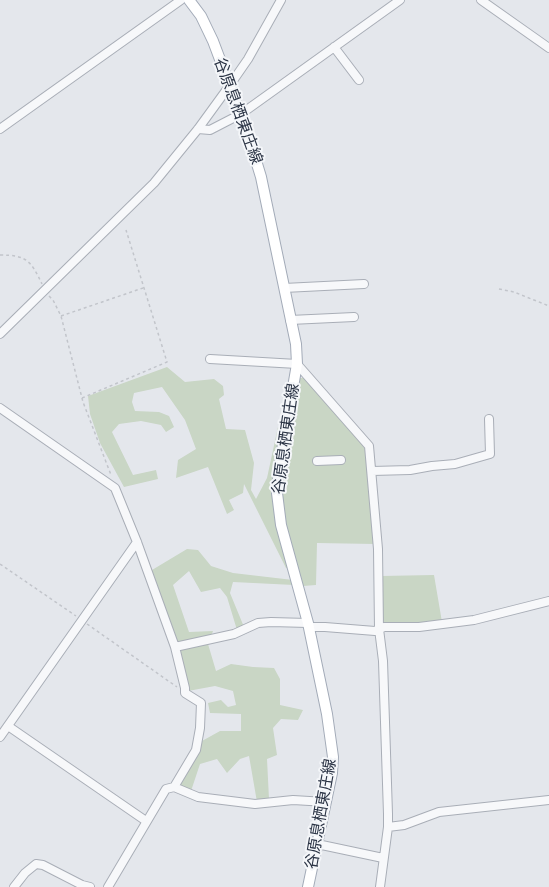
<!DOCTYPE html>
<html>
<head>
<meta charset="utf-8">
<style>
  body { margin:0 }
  canvas { display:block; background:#e4e7ec }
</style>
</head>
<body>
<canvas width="549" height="887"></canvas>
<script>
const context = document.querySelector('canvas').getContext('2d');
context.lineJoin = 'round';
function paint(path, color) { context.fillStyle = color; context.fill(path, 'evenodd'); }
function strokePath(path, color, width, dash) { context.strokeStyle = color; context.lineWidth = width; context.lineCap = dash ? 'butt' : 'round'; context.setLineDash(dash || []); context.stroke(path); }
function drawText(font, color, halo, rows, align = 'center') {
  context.font = font + ' "Alegreya Sans","Noto Sans JP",sans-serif'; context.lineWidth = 4; context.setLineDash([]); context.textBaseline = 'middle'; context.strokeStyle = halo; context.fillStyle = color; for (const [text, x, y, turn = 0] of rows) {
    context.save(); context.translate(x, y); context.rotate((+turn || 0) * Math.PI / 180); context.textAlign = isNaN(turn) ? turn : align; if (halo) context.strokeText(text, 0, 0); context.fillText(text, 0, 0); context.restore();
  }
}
paint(new Path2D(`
  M167 367 185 382 214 379 223 386 224 395 219 399 226 429 245 430 254 463 251 490 256 499 267 478 278 427 281 435 275 470 290 569 286 568 244 484 243 493 229 500 234 510 227 514 208 467 176 478 178 460 196 449 185 420 162 387 134 393 132 402 135 411 159 412 169 416 174 427 166 432 161 425 141 421 119 424 112 432 133 475 156 470 158 479 124 487 100 443 90 414 88 396Z
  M298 378H306L365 445 367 451 375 544 317 543 316 585 303 586 285 526 280 491Z
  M187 549 198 550 211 566 233 573 293 580 294 585 233 582 230 593 244 627 237 630 227 597 220 588 201 592 189 571 173 585 189 632 213 631 208 644 216 671 231 664 253 667 274 668 280 679V705L303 710 298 720 281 719 273 728 277 755 267 759 269 799 257 802 249 756 240 759 227 773 217 759 200 764 191 791 179 787 202 741 220 731H241V714L210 713 208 703 221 700 228 707 236 705 233 691 215 686 188 691 179 647 152 570Z
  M434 575 442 622 383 624 381 576Z`), '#c9d6c5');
const minor = new Path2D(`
  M481 0 549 48
  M334 47 359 80
  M0 129 181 0
  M198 129 210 130 241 114 400 0
  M284 288 364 284
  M290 320 354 317
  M0 334 154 183 198 129 230 85 248 59 281 0
  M210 359 297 364 369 446 378 549 379 629 383 661 388 814V827L380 887
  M0 408 115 488 137 542 175 647 185 688V693L201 703 200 728 196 750 174 787
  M317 461 341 460
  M372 471 410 470 432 466 455 464 490 454 489 419
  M309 627H325L375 631 384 627H419L474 620 549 601
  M175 647 234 634 258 623 271 622 308 623
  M8 726 146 821
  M0 737 137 542
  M388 827 404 825 439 812 549 800
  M317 844 383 858
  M14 887 25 873 36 864 43 865 82 885 90 887
  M108 887 166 789 174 787 198 797 255 804 293 800 326 802`);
const major = new Path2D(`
  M189 0 201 16 213 41 247 131 261 177 296 344 297 364 279 468 277 493 281 525 308 623 327 714 333 757 332 773 308 887`);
strokePath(minor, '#a9aeb7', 10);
strokePath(major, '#a3abb8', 12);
strokePath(new Path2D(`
  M0 255C27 255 31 261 42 284
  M499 289 514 292 549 306
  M49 296 53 300 61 316 83 402 111 475
  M61 316 143 288
  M82 398 167 362 126 230
  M0 564 76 616
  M87 624 177 687`), '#c2c5cb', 1.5, [3, 3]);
strokePath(minor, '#f7f8fa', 8);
strokePath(major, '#fff', 10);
drawText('16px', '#2b3445', '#f4f6f9', [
  ["谷原息栖東庄線",238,111,70],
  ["谷原息栖東庄線",286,439,-82],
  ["谷原息栖東庄線",321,814,-80]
]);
</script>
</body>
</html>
